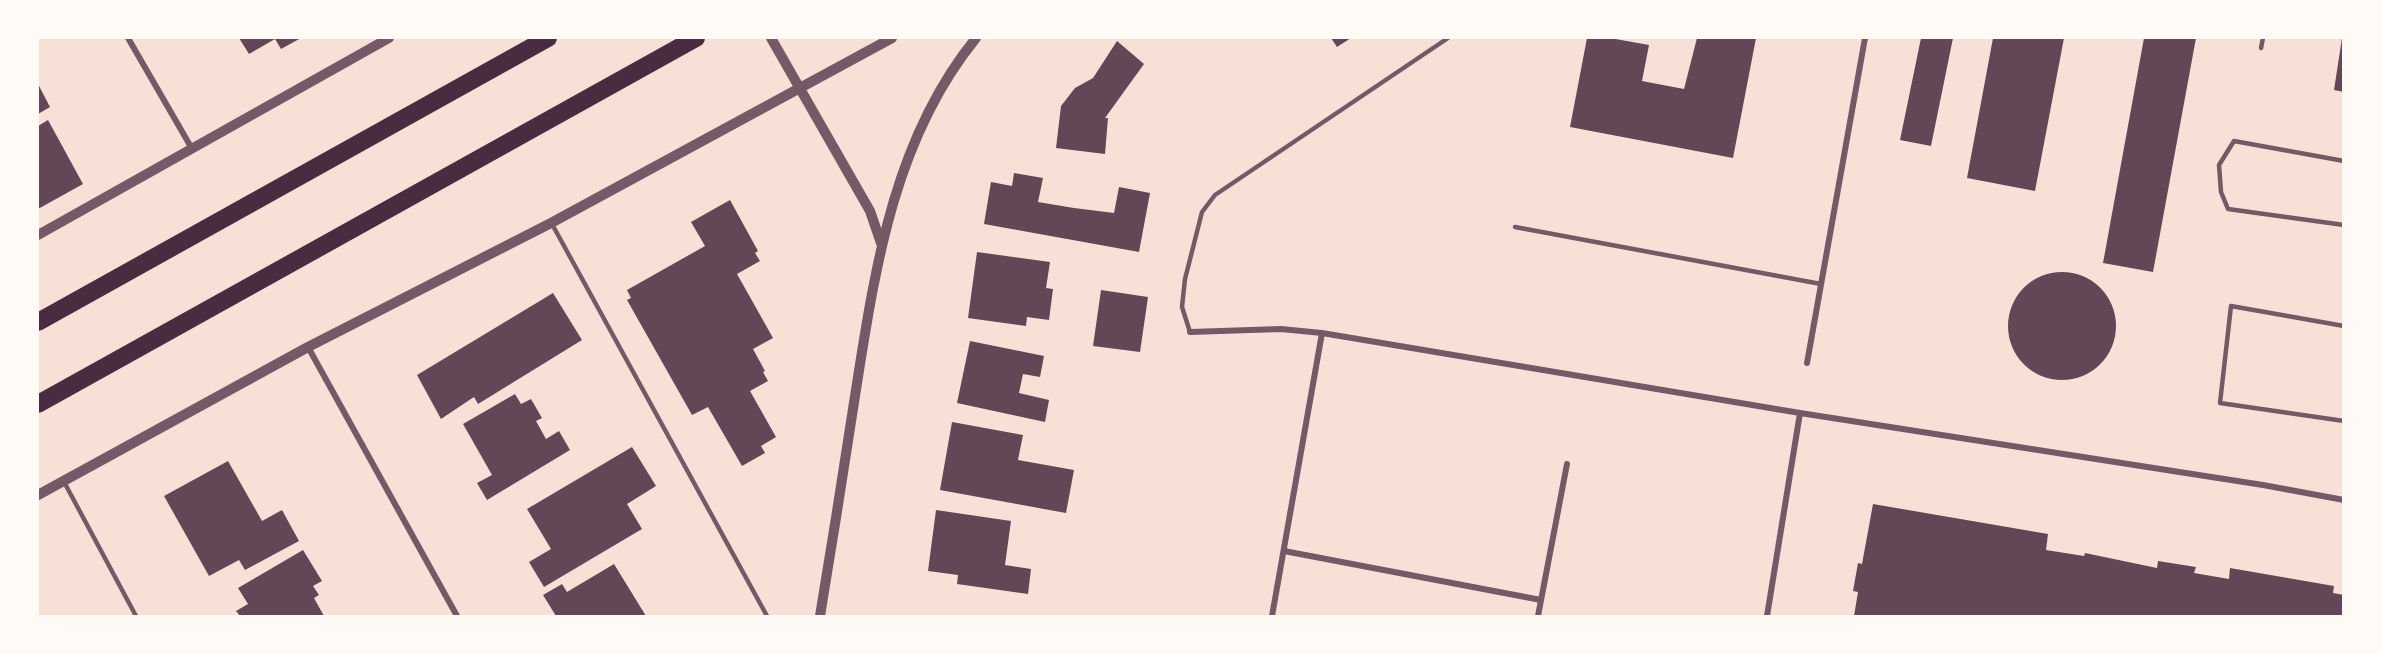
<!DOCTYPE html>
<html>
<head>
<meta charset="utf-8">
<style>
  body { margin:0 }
  #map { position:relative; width:2381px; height:654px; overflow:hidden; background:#f7e1d7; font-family:"DejaVu Sans",sans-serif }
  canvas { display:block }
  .frame { position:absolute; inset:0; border:39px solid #fffaf5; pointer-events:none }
</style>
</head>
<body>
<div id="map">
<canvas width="2381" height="654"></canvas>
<div class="frame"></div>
</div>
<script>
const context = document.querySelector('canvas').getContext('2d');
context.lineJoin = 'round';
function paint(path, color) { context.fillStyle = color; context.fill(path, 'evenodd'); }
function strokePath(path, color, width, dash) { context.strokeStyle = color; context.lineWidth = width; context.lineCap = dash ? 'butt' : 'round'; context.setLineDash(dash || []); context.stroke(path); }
paint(new Path2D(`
  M239 38H301L281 49 275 39 249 54Z
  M1331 38H1351L1337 47Z
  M1587 38H1610L1649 45 1642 81 1684 89 1697 38H1756L1733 158 1570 127Z
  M1921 38H1953L1931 146 1900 140Z
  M1993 38H2064L2035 191 1967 178Z
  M2144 38H2196L2153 272 2103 263Z
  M2342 38H2344V92L2334 90Z
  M1117 41 1144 64 1105 118H1108L1105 154 1056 148 1061 106 1075 88 1093 78Z
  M38 84 50 107 38 114Z
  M48 120 83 184 38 209V126Z
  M1014 173 1043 178 1038 202 1074 208 1114 213 1119 187 1150 193 1139 252 984 224 991 182 1012 186Z
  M730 200 758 251 755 253 760 261 737 274 773 338 753 349 765 371 763 372 768 381 750 391 776 437 761 446 765 453 742 466 708 407 692 415 627 300 631 298 627 290 705 246 691 222Z
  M977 252 1050 262 1046 288 1053 289 1049 320 1027 317 1026 326 968 318Z
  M2008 326a54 54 0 1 1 108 0a54 54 0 1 1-108 0Z
  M1101 290 1148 297 1140 352 1093 346Z
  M553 293 582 340 478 404 474 397 441 419 417 375Z
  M970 341 1044 356 1040 377 1023 374 1019 393 1049 400 1045 422 957 403Z
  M515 394 521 404 531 399 542 418 536 421 546 439 559 431 570 450 487 500 477 483 492 475 463 424Z
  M952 422 1023 435 1018 460 1074 470 1066 513 940 490Z
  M632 447 656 486 627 504 642 529 544 587 529 562 551 549 527 509Z
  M228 461 262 521 282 510 299 541 245 570 239 560 209 576 164 496Z
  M1873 504 2048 534 2046 550 2084 556 2085 553 2157 568 2158 561 2196 567 2194 573 2229 579 2230 568 2334 586 2333 593 2344 595V616H1854L1858 592 1853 591 1858 563 1862 564Z
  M936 510 1011 521 1005 565 1031 569 1028 594 957 584 958 575 928 571Z
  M303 550 322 581 313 586 319 595 314 598 324 616H240L236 611 248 604 238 588Z
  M614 564 646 616H556L543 595 562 584 567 592Z`), '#644757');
strokePath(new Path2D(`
  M2261 48 2263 38
  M2344 161 2234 141 2219 165 2221 192 2228 209 2344 225
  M552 224 767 616
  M1515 227 1821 284
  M2344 326 2231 306 2220 403 2344 421
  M1190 332 1182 307 1185 279 1202 212 1215 195 1448 38
  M63 480 136 616`), '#755966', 4.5);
strokePath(new Path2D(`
  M128 38 191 147
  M1190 332 1281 329 1322 333 1800 413 2263 485 2344 500
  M308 347 457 616
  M1807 363 1865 38
  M1284 551 1541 600
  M1272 616 1322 333
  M1538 616 1567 464
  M1767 616 1800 413`), '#755966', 6);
strokePath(new Path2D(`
  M771 38 870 211 881 243
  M38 235 389 38
  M38 495 308 347 551 223 892 38
  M820 616C832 543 844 469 855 396 875 269 893 140 976 38`), '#755966', 10);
strokePath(new Path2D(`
  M38 322 548 38
  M38 404 696 38`), '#4a2c40', 18);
</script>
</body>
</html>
